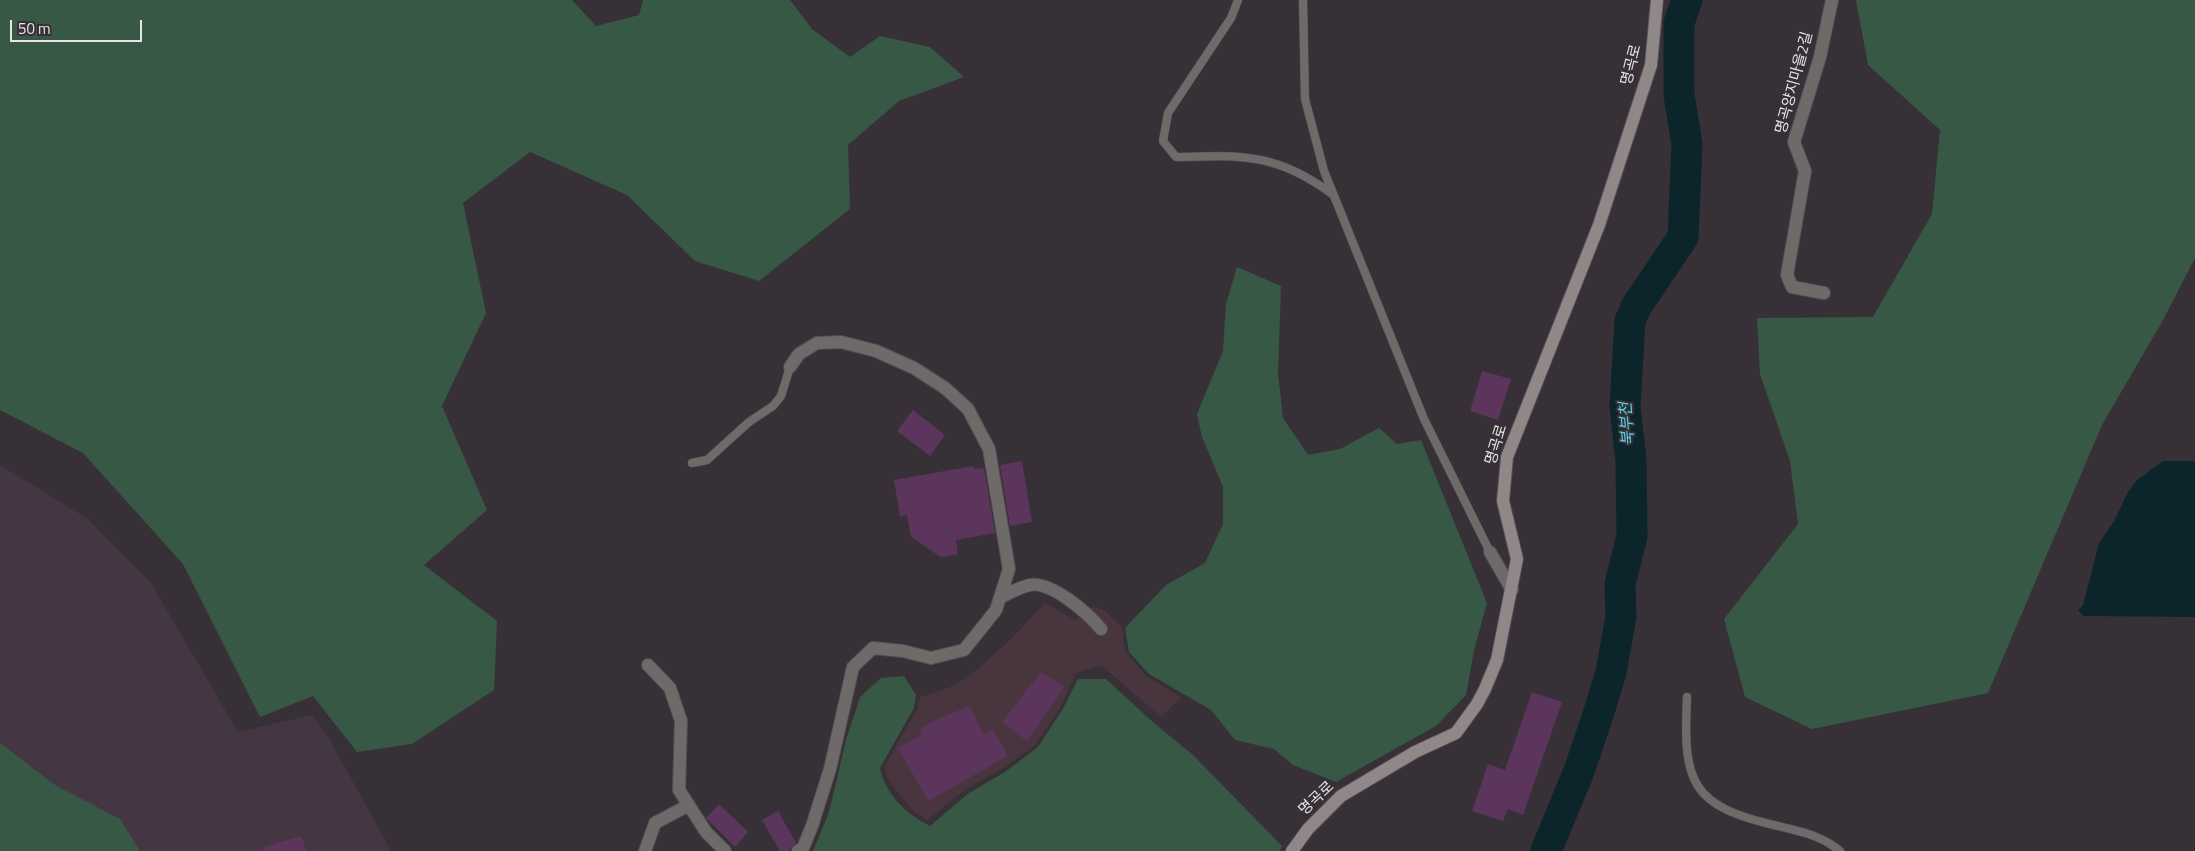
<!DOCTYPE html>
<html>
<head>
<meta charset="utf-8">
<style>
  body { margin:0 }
  #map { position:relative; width:2195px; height:851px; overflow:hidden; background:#373137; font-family:"Titillium Web",sans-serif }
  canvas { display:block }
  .scale { position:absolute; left:10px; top:20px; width:132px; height:22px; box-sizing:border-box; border:2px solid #e8e4e8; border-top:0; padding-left:6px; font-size:15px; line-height:18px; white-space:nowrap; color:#e8e4e8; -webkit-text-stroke:4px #373137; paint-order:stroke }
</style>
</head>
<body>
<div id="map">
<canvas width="2195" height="851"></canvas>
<div class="scale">50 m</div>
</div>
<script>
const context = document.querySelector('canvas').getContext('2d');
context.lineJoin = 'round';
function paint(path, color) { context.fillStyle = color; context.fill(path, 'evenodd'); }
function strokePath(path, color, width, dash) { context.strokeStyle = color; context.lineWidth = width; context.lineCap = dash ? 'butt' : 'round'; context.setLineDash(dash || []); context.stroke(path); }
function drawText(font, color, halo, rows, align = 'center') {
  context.font = font + ' "Titillium Web","Noto Sans KR",sans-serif'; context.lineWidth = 4; context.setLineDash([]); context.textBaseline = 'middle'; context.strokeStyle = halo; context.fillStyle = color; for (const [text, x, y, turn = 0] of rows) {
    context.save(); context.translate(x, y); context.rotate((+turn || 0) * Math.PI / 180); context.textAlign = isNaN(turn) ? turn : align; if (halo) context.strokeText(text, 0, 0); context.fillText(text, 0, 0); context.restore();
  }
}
paint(new Path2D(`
  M1045 603 1075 620 1092 607 1103 609 1122 627 1125 651 1146 676 1181 697 1161 717 1101 665 1076 673 1060 708 1035 745 1004 768 966 789 927 820 914 812 888 780 884 767 918 708 920 697 948 688 967 678 1009 641Z`), '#48353d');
paint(new Path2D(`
  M0 465 88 519 151 583 238 732 312 715 329 738 391 851H0Z`), '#443643');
paint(new Path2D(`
  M0 0H572L596 26 639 15 643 0H790L812 29 850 57 880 36 930 47 964 77 899 101 848 145 850 209 759 281 695 261 627 195 530 152 463 203 486 313 442 406 487 510 424 565 497 621 494 690 412 744 357 752 313 696 260 717 183 564 83 453 0 410Z
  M1856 0H2195V258L2162 322 2102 425 1988 693 1812 729 1745 697 1724 619 1798 524 1790 461 1760 374 1757 318 1873 317 1932 214 1940 130 1868 65Z
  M1237 267 1281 286 1278 374 1283 418 1308 455 1340 449 1379 428 1397 444 1421 440 1487 603 1474 650 1466 695 1436 726 1336 782 1293 765 1274 749 1235 740 1211 710 1149 674 1129 652 1125 628 1166 585 1205 563 1223 524V487L1202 437 1197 414 1223 351 1226 304Z
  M904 676 916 695 914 708 880 768C886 795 905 813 930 826L969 793 1005 772 1038 747 1064 707 1078 679H1106L1155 724 1193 755 1282 846 1280 851H813L829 812 846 740 860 697 881 678Z
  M0 743 55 785 120 819 140 851H0Z`), '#365845');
paint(new Path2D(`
  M2163 461H2195V617L2083 616 2078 610 2083 605 2099 543 2114 521 2128 492 2137 480Z`), '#0c252a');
strokePath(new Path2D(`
  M1546 851 1579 771 1598 715 1611 672 1621 617 1620 584 1632 536 1631 461 1625 406 1630 321 1636 307 1683 237 1687 144 1679 95V23L1687 0`), '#0c252a', 31);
paint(new Path2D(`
  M1482 371 1511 379 1498 420 1470 411Z
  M913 410 945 435 930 456 897 431Z
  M1022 461 1032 522 1010 526 1000 465Z
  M973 466 974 469 984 468 995 533 956 540 958 554 941 557 911 537 907 515 900 516 894 480Z
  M1041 672 1064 687 1027 741 1002 722Z
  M1532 692 1562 702 1523 815 1508 809 1503 821 1472 811 1488 764 1505 770Z
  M970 706 984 735 993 729 1008 756 928 801 898 748 922 735 920 729 935 720Z
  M719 804 748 832 735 847 706 818Z
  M778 811 796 843 788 851H780L762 820Z
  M301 836 307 851H263V847Z`), '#5b355c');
const service = new Path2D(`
  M1238 0 1231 18 1168 113 1163 141 1176 157C1241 155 1277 153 1332 194
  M1303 0 1305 99 1324 171 1424 419 1490 552
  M692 463 707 460 749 422 773 406 781 396 790 367
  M1687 697C1683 783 1690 806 1778 826 1801 832 1821 835 1840 851`);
const minor = new Path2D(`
  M1824 293 1792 287 1787 275 1805 171 1794 142 1820 57 1832 0
  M790 367 799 354 817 343 841 342 876 351 914 368 945 388 968 409 989 449 1009 569 996 610 964 650 931 658 903 651 873 648 853 667 830 769 812 826 803 848 798 851
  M1490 552 1512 590
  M1001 597C1010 593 1020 587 1030 585 1051 581 1088 613 1101 629
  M648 665 670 688 681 721 679 790 706 832 725 851
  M645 851 655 823 689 805`);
const secondary = new Path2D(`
  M1292 851 1308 829 1341 796 1415 752 1456 733 1477 704 1485 689 1497 660 1517 559 1503 501 1507 457 1599 225 1651 65 1657 0`);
strokePath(service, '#534e53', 9);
strokePath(minor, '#534e53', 14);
strokePath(secondary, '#534e53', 14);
strokePath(service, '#6f6a6a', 8);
strokePath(minor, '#6f6a6a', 12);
strokePath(secondary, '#908888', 12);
drawText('15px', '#e8e4e8', '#373137', [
  ["명곡로",1632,65,-76],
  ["명곡양지마을2길",1795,83,-75],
  ["명곡로",1497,445,-73],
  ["명곡로",1317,799,-43]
]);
drawText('italic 16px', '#5ad3e9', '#373137', [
  ["북부천",1628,424,-94]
]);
</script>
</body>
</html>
